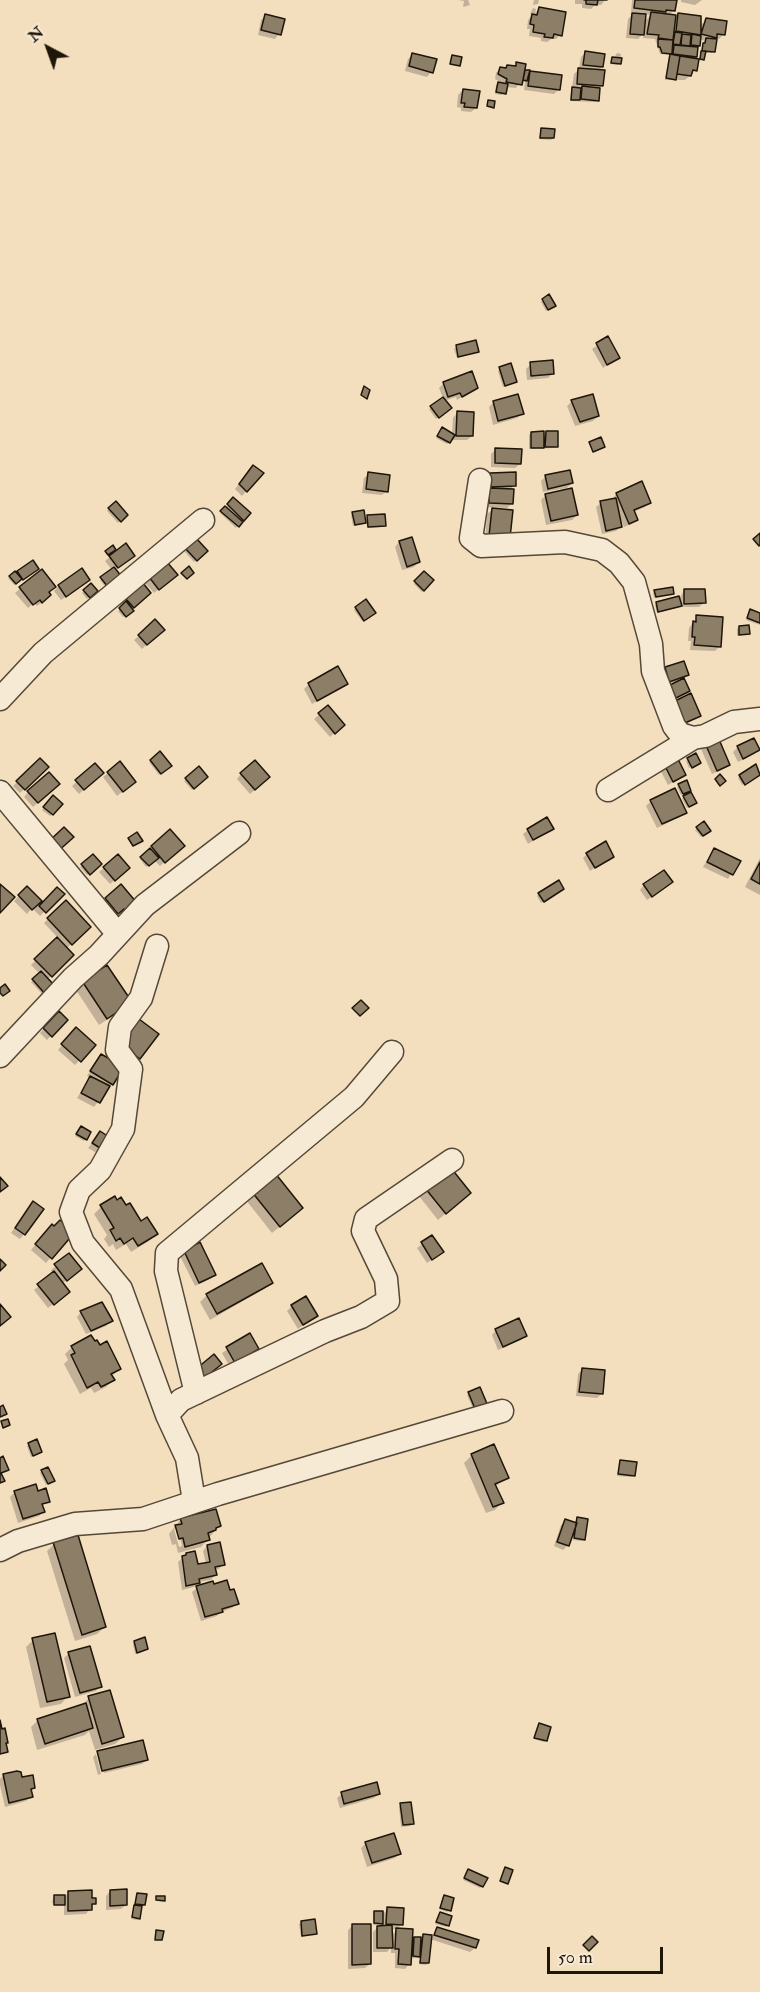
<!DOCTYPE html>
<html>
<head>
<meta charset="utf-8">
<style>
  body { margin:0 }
  #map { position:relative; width:760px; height:1992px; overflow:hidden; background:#f3debe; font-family:"IM FELL Double Pica",serif }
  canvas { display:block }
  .north { position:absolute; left:18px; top:18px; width:60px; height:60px; -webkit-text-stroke:4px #f7ead5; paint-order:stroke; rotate:319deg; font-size:16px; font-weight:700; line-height:24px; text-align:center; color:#1f160a }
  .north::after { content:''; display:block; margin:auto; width:21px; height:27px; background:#1f160a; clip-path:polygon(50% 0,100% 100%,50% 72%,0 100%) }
  .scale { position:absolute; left:547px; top:1947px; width:116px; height:27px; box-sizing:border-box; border:3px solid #1f160a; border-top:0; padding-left:8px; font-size:18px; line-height:21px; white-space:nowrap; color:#1f160a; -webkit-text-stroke:4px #f7ead5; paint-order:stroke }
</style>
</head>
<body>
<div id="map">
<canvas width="760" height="1992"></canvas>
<div class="north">N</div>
<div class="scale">50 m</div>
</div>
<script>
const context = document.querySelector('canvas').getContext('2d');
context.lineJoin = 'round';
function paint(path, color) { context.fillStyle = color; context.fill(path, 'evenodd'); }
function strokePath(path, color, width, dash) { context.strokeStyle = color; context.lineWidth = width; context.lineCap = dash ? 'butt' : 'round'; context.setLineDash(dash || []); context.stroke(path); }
paint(new Path2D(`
  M458 0H468L470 5 463 7 464 1Z
  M532 0H539L538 4 533 5 534 0Z
  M575 0H605L601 5H595L591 9 582 8V4H575Z
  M632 0H675L674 10 668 16 674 19 679 14 699 24H702L707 20 724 34 719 39 715 38 712 53 704 52 703 59 698 61 694 71V69L685 70 694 72 685 80H665L669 55 660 54 655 39 643 38 644 33 638 39 626 38 628 19 634 13 631 12ZM645 14 651 15 644 22ZM699 39 705 41 702 46 699 60 693 59 695 57ZM673 43 689 45 697 48 675 47 670 59 671 46 663 45Z
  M681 0H702L695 5 681 2Z
  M533 8 536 9 535 13 539 9 560 35 556 39H551L547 42 541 41V38L529 36 530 29H527L528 20 534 14H530Z
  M266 16 279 34 275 39 258 35 261 20Z
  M585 53 602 67 598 71 602 85 599 89 597 100 595 102 570 101 574 74 579 69 581 57Z
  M617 53 621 54 620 63 618 65 610 64 611 60 614 58Z
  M413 54 431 72 427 77 405 71 408 59Z
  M517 64 522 75 526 71 527 76 531 72 558 90 554 94 524 90 525 82 521 81 516 88 506 87 502 95 495 94 496 85 500 82 495 79 496 73 500 69 504 70 507 66 513 67Z
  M463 90 476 108 471 112 461 111V108L457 107 458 95Z
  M541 129 553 138 551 140 539 139Z
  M543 300 552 307 546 311 541 302Z
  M608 338 618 357 603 368 592 349Z
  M456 347 477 351 457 358 454 349Z
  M531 364 553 373 548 378 527 380 526 369Z
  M500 369 515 382 503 387 498 371Z
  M444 383 476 388 457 400 456 397 444 401 448 410 436 419 429 409 443 398 439 388Z
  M572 401 598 416 593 421 575 426 567 406Z
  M493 403 522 414 517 418 493 425 489 407Z
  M457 413 472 436 467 440H450L447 444 436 438 441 431 452 435 453 418Z
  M546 432 556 446 554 448 529 449V435L531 433 543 436Z
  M496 449 520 464 515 468 491 467V454Z
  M248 471 262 473 242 496 235 489Z
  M369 474 387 491 382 495 362 493 364 478Z
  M491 474 514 485 510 490 512 503 507 508 485 507 486 479Z
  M546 476 572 483 567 488 543 492 541 481Z
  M616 494 649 502 645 507 633 512 636 520 631 524 624 527 620 517V527L616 531 602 534 596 507 601 503 612 500Z
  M546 495 577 515 572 520 546 525 541 500Z
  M233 499 249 513 236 528 220 513Z
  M116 503 126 515 118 523 107 511Z
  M492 510 512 512 485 540 487 514Z
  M353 513 364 521 368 516 384 525 382 527 367 528 366 520 362 524 353 526 351 515Z
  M196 540 206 551 194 562 184 551Z
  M399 542 418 562 414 567 402 570 395 547Z
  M133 556 115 570 106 588 100 580 112 570 105 561 110 557Z
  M35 571 14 585 8 578 18 572Z
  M41 571 47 592 45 600 37 606 34 603 28 608 15 593Z
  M424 573 432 580 422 592 414 584Z
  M150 578 171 579 154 593 145 583Z
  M84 584 61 600 54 591 59 586Z
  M90 585 96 591 87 599 82 593Z
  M655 591 672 594 654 598 653 593Z
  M684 591 704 603 699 607H680L657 613 655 605 657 603 680 597Z
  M145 597 123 617 118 611 124 606 122 604 126 599Z
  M365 601 372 614 362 621 354 610Z
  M750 611 760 614V625L746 620Z
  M697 617 720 646 715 651 690 650 691 641H688L689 628Z
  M739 627 748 634 737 636V629Z
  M158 635 142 649 134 640 139 636Z
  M666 669 688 675 683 679 688 691 687 693 674 699 669 688 674 682 665 685 661 673Z
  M309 684H346L341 688 312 704 304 689Z
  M328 707 343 725 330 737 314 719Z
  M753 740 758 750 754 754 738 762 733 752 738 747Z
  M705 744 728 765 723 769 712 774 701 749Z
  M160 753 170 766 159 775 149 762Z
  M695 755 697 764 689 768 686 761Z
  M40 760 47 767 20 793 13 786Z
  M663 761 684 775 668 785 658 766Z
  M95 765 97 777 79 794 72 786Z
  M755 766 760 774 742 785 738 778Z
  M199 769 206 777 192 790 184 781Z
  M108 773 130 786 117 796 103 777Z
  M241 774 264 782 250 794 237 779Z
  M686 782 687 792 681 795 677 787Z
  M54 788 33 807 24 797 28 792Z
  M53 797 61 804 50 816 42 810Z
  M684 797 693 804 687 808 682 799Z
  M651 801 685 812 680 817 657 828 646 806Z
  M703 823 709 831 701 837 695 830Z
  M552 829 528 844 523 834 528 830Z
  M170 831 178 850 160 866 154 860 146 867 140 859Z
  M714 849 739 861 728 879 703 867Z
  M587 854 612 856 590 871 583 858Z
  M93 856 100 864 87 875 80 867Z
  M760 858V895L745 887Z
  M104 868 124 872 110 884 99 872Z
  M644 885 666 887 647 900 640 890Z
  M121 887 135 903 121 915 119 913 113 918 101 904Z
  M27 888 42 904 62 894 40 916 32 908 27 914 14 901Z
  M561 891 541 903 537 896 539 894Z
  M66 902 89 927 66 949 72 955 47 980 53 986 43 995 31 982 40 974 31 965 58 938 44 923Z
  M83 983 123 1009 99 1025 76 990Z
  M59 1013 66 1020 47 1040 40 1033Z
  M76 1029 94 1045 75 1065 58 1050Z
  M101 1055 112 1084 94 1107 77 1098 90 1078 87 1076Z
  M79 1130 89 1133 84 1141 75 1136Z
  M100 1133 102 1156 88 1148Z
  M249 1188 294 1215 272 1233 242 1195Z
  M426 1189 469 1193 438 1220 419 1196Z
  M29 1207 24 1234 20 1239 11 1233Z
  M101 1207 141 1223 156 1234 149 1241 131 1252 126 1244 116 1250 113 1244 109 1247 104 1239 107 1235 94 1214Z
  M47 1231 73 1232 46 1263 31 1250Z
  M432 1237 437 1256 427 1263 417 1248Z
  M184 1252 215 1274 210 1279 195 1286 180 1256Z
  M69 1255 75 1273 62 1284 64 1296 48 1308 34 1290 53 1274 51 1270Z
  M271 1282 264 1289 210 1320 200 1302 207 1295Z
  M292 1306 316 1316 298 1329 287 1311Z
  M81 1312 111 1321 106 1326 86 1334 77 1317Z
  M496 1330 525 1336 521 1340 498 1350 492 1335Z
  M249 1335 257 1349 230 1367 222 1353Z
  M72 1347 119 1369 111 1377 113 1380 106 1387 94 1393 91 1388 80 1394 64 1364 68 1360 65 1354Z
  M582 1370 601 1394 597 1398 576 1396 578 1374Z
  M479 1389 474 1411 467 1395Z
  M29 1445 39 1453 31 1457 27 1446Z
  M494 1446 507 1477 495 1487 502 1502 495 1510 486 1513 464 1463 471 1456Z
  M620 1462 633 1475 632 1477 617 1476Z
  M42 1471 51 1482 46 1485 40 1473Z
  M15 1492 38 1493 48 1501 42 1506 43 1512 39 1516 18 1523 10 1497Z
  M181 1519 219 1526 201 1547 178 1553 176 1544 172 1545 169 1534ZM177 1526 182 1546 179 1547 174 1529Z
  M578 1519 584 1539 582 1541 573 1540 575 1529 568 1545 563 1550 554 1546 561 1525 566 1521 576 1524Z
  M54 1544 105 1627 97 1634 75 1641 47 1551Z
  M207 1546 223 1564 219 1569 214 1570 215 1575 211 1580 198 1582 194 1587 182 1590 178 1562 187 1554 197 1566 206 1564 203 1551Z
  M213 1586 229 1592 237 1604 232 1608 221 1612 217 1616 201 1621 192 1592 197 1588Z
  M33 1640 68 1696 61 1704 40 1708 26 1647Z
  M134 1642 147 1649 135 1654 133 1644Z
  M69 1653 100 1686 96 1691 75 1697 64 1658Z
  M89 1698 123 1737 115 1744 95 1750 89 1731 85 1735 37 1750 31 1727 38 1720 82 1705Z
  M539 1725 546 1740 544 1742 534 1739Z
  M98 1752 147 1760 142 1764 104 1773Z
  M96 1754 101 1774 98 1775 93 1757Z
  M4 1775 21 1779 34 1787 30 1791 31 1797 26 1801 5 1807 0 1785V1779Z
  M342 1794H379L374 1798 340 1808 337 1798Z
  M401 1805 412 1824 410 1826 401 1827 399 1807Z
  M366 1843 399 1854 395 1858 367 1867 361 1848Z
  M467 1873 482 1886 480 1888 463 1880Z
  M110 1891 126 1905 121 1909 106 1910V1896Z
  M68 1893 90 1899 94 1904 86 1914 64 1915V1904L52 1903 53 1898 54 1897H64Z
  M137 1895 145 1896 139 1918 137 1920 131 1919Z
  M444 1897 449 1910 447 1912 439 1909Z
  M388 1909 401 1925 397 1929H391V1936L397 1930 411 1943 415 1939H421L423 1936 432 1937 437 1929 475 1948 470 1952 430 1939 428 1963 426 1965 419 1964 420 1958H410L409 1964 405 1969 395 1968V1953H391V1947L387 1952H373V1932L380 1925H373V1914L375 1912 384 1913Z
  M440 1913 447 1925 446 1927 435 1924Z
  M301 1923 315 1933 301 1937 299 1924Z
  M353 1925 370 1964 365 1968 348 1969V1930Z`), '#0003');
const building = new Path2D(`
  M584 0H607H598L597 5 586 4V0Z
  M635 0H677L675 11 666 10V12L634 8Z
  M539 7 566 12 562 36 554 34 553 38 544 37 545 34 533 32 534 25 530 24 532 14 537 15Z
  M651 12 676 15 673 40 658 38 659 35 647 34Z
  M632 13 646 14 644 35 630 34Z
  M678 13 701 16V35L676 31Z
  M265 14 285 19 281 35 261 30Z
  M706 18 727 21 725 35 717 34V38L701 34Z
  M675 32 682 33 680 45 673 44Z
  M682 34 691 35 690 46 681 45Z
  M692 34 701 36 700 46 691 45Z
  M706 38 717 39 715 52 702 51 703 43H705Z
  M658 39 673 40 672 54 662 53 660 47H658Z
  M674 45 698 47 697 57 673 54Z
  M585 51 605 54 603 67 583 65Z
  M701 51H706L704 60 700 59Z
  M412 53 437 59 433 73 409 66Z
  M670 54 680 56 676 80 666 78Z
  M452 55 462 57 460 66 450 64Z
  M680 56 699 59 697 71 693 70 691 76 677 74Z
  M612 57 622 58 621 64 611 63Z
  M516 62 526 64 522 85 506 82 507 79 498 74 500 67 506 68 507 65 516 66Z
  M578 68 605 70 603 86 577 84Z
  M525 70H530L527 81 523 80Z
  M530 71 562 75 560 90 528 86Z
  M498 82 508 84 506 94 496 92Z
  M582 86 600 88 599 101 581 99Z
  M572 87 581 88 580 100H571Z
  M463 89 480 91 477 108 464 107 465 103H461Z
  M488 100 495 101 494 108 487 106Z
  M541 128 555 129 554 138H540Z
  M549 294 556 306 548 310 542 299Z
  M608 336 620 358 607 365 596 343Z
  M476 340 479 352 458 357 456 345Z
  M553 360 554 374 531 376 530 362Z
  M511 363 517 382 505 386 499 367Z
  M472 371 478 388 462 397 460 393 448 397 443 382Z
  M364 386 370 390 367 399 361 395Z
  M518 394 524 414 498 421 493 401Z
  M593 394 599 416 580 422 571 400Z
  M443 397 452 408 439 418 430 406Z
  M457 411 474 412 473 436H456Z
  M442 427 455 435 450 443 437 436Z
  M544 431V448H531V432Z
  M546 431H558V447H545Z
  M601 437 605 447 593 452 589 442Z
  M495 448 522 449 521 464 495 463Z
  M253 465 264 473 247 492 239 484Z
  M570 470 573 483 548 489 545 475Z
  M368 472 390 475 388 492 366 489Z
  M516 472V486L491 487 490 473Z
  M642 481 651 503 634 510 638 520 629 524 616 493Z
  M489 488 514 489 513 504 489 503Z
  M572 488 578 515 551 521 545 494Z
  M233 497 251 513 244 521 227 504Z
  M616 498 622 527 606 531 600 501Z
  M116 501 128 515 121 522 108 508Z
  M225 506 243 522 239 527 220 511Z
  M492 508 513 510 510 538 489 536Z
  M364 510 366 523 355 525 352 512Z
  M385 514 386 526 368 527 367 515Z
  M760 533V545L759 546 753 539Z
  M412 537 420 562 407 567 399 541Z
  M196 538 208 551 197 561 185 548Z
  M126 543 135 556 118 568 109 556Z
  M113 545 116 550 108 555 105 551Z
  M33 560 39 569 23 580 17 571Z
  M167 562 178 575 159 590 149 577Z
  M189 566 194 573 187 579 181 573Z
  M114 567 122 577 108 587 100 577Z
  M82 568 90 580 66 597 58 585Z
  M42 569 56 587 49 592 51 595 42 603 40 600 33 605 19 587Z
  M15 571 22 579 16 584 9 576Z
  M424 571 434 580 424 591 414 581Z
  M91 583 98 591 90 598 83 590Z
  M143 583 151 593 134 608 125 598Z
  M673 587 674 594 656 597 654 590Z
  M684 589H705L706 603 684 604Z
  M679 596 682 606 658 612 656 602Z
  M366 599 376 613 364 621 355 607Z
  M126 601 134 611 126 617 119 608Z
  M750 609 760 613V623L747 618Z
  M696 615 723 617 721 647 694 645 695 637H692L693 621 696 622Z
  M155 619 165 630 147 645 138 635Z
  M749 625 750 634 739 635V626Z
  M684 661 689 675 669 682 665 667Z
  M338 666 348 684 317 701 308 683Z
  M684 678 690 691 676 698 670 685Z
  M691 693 701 716 685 723 675 701Z
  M328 705 345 725 335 734 318 713Z
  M718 737 730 765 717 771 705 743Z
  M754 738 760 750 743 759 737 746Z
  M160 751 172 766 161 774 150 760Z
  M675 753 686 775 673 782 662 760Z
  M696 753 701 763 692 768 687 758Z
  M40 758 49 767 25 790 16 781Z
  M255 760 270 777 255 790 240 773Z
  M120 761 136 782 123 792 107 772Z
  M95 763 104 773 84 790 75 780Z
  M756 764 760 775 745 785 739 775Z
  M199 766 208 777 194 789 185 778Z
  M49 772 60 784 38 803 27 791Z
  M720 774 726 781 720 786 715 779Z
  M687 780 691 791 683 794 678 784Z
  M675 788 687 813 662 824 650 800Z
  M691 792 697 803 689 807 683 796Z
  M53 795 63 804 53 815 43 807Z
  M547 817 554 829 533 840 527 829Z
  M704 821 711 831 703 836 696 827Z
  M64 827 74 837 56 853 47 843Z
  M170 829 185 846 165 863 151 846Z
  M137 832 143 841 133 846 128 838Z
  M606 841 614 857 595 868 586 853Z
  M150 848 159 858 149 866 140 857Z
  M714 848 741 861 733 875 707 862Z
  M93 854 102 864 90 875 81 864Z
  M118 854 130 868 115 881 103 867Z
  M760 862V884L751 879Z
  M664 870 673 882 652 897 643 884Z
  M559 880 564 889 544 902 538 893Z
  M0 884 15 897 0 913Z
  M121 884 137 903 127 912 124 909 118 914 105 898Z
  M27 886 42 901 32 910 18 895Z
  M57 887 65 894 46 913 39 906Z
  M66 900 91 927 72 945 47 918Z
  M57 937 74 955 52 977 34 959Z
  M107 965 132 1002 107 1019 82 981Z
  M41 971 55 986 46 995 32 979Z
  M5 984 10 991 3 996 0 993V988Z
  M361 1000 369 1008 360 1016 352 1008Z
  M59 1011 68 1020 52 1037 43 1028Z
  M139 1019 159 1034 140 1059 120 1044Z
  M76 1027 96 1045 81 1062 61 1044Z
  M101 1054 124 1067 113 1085 90 1071Z
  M90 1076 110 1086 100 1103 81 1093Z
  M81 1126 91 1132 87 1140 76 1134Z
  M100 1131 115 1141 108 1153 92 1143Z
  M271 1168 303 1208 280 1227 248 1187Z
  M451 1168 471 1193 446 1214 425 1188Z
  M0 1177 8 1186 0 1192Z
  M115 1196 117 1200 121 1197 126 1205 130 1203 141 1221 147 1217 158 1234 138 1246 133 1238 124 1244 120 1238 116 1241 110 1230 114 1228 100 1205Z
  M33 1201 44 1209 25 1235 15 1228Z
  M60 1220 75 1232 52 1259 35 1244 52 1224 54 1226Z
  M432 1235 444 1252 432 1260 421 1242Z
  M200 1242 216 1275 199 1283 184 1251Z
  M69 1253 82 1269 67 1281 54 1264Z
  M0 1259 6 1265 0 1271Z
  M262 1263 273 1283 217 1314 206 1294Z
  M54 1271 70 1292 54 1305 37 1284Z
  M306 1296 318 1316 303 1325 291 1305Z
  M102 1302 113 1321 91 1331 80 1311Z
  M0 1304 11 1317 0 1326Z
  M519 1318 527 1336 503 1347 495 1329Z
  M250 1333 259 1349 235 1363 226 1347Z
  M91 1335 95 1341 97 1340 100 1345 107 1341 121 1369 111 1374 115 1380 101 1387 98 1382 87 1388 71 1355 75 1353 71 1346Z
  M214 1354 222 1364 203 1379 196 1369Z
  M582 1368 605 1370 603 1394 579 1392Z
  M480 1387 488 1406 476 1411 468 1392Z
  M3 1405 7 1414 0 1417V1407Z
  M8 1419 10 1425 3 1428 1 1421Z
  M37 1439 42 1452 33 1456 28 1443Z
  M494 1444 509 1478 495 1484 504 1503 493 1507 471 1454Z
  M3 1456 9 1470 1 1473 5 1481 0 1483V1458Z
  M620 1460 637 1462 635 1476 618 1474Z
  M48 1467 55 1481 48 1484 41 1470Z
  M36 1484 38 1491 46 1488 50 1502 42 1504 45 1512 23 1519 14 1491Z
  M216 1509 221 1526 216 1528V1530L208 1533 210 1540 185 1547 183 1538 179 1539 175 1525 182 1524 180 1518Z
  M577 1517 588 1519 585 1540 574 1538Z
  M565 1519 577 1523 569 1546 557 1542Z
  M78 1535 106 1627 82 1635 53 1542Z
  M220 1542 225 1565 215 1567 217 1575 199 1579 200 1583 186 1586 182 1556 186 1555V1553L195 1551 198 1564 210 1562 207 1545Z
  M227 1580 230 1590 234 1589 239 1604 222 1609 223 1612 205 1617 196 1586 213 1581 214 1584Z
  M55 1633 70 1697 47 1702 32 1638Z
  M145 1637 148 1649 137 1653 134 1641Z
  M90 1646 102 1687 80 1693 68 1652Z
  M110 1690 124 1737 102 1744 88 1696Z
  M86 1703 93 1728 45 1744 37 1719Z
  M0 1720 2 1729 5 1728 8 1743H6L8 1752 0 1754Z
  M539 1723 551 1727 547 1741 534 1738Z
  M143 1740 148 1760 102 1771 97 1751Z
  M17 1771 21 1772 22 1777 33 1775 35 1788 31 1789 33 1797 9 1803 3 1774Z
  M377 1782 380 1794 344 1804 341 1792Z
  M411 1802 414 1824 403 1825 400 1803Z
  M394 1833 401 1854 372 1863 365 1842Z
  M505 1867 513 1870 508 1884 500 1881Z
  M468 1869 488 1878 483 1887 464 1878Z
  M127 1889V1905L110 1906V1890Z
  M92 1890V1898H96V1904H92V1910L68 1911V1891Z
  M137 1893 147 1894 145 1905 135 1904Z
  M54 1895H65V1905H54Z
  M444 1895 454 1898 451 1911 440 1908Z
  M156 1896H165V1901L156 1900Z
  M134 1905 142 1906 140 1919 132 1917Z
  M387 1907 404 1908 403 1925 386 1924Z
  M374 1911H383V1924L374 1923Z
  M440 1912 452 1916 449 1926 436 1922Z
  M315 1919 317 1934 302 1936 301 1921Z
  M352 1924H371V1964L352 1965Z
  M392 1925 393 1948H377V1926Z
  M437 1927 479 1940 476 1948 434 1935Z
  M396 1928 413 1929 411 1965 398 1964 399 1949H395Z
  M156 1930 164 1931 162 1940H155Z
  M423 1934 432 1935 429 1963H420Z
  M592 1936 598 1942 589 1951 583 1945Z
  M414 1937H421L420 1957 413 1956Z`);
paint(building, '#8d7e68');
strokePath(building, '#1f160a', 1.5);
const minor = new Path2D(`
  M480 480 471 538 481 546 565 542 602 550 619 563 634 582 651 644 653 671 674 726 680 734 693 738 705 736 734 722 760 719
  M0 699 43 653 203 520
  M608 790 693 738
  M0 792 117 933
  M157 946 141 998 120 1027 117 1050 131 1069 123 1129 100 1170 79 1190 71 1212 83 1243 121 1289 167 1415
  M0 1056 73 978 99 955 145 905 239 833
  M196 1393 166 1271 167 1253 354 1097 392 1052
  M194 1501 187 1458 167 1415 181 1400 325 1331 361 1317 388 1301 386 1279 363 1231 366 1219 452 1160
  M0 1550 18 1541 75 1524 143 1519 218 1494 502 1411`);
strokePath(minor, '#544837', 25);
strokePath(minor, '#f7ead5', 22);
</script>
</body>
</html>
